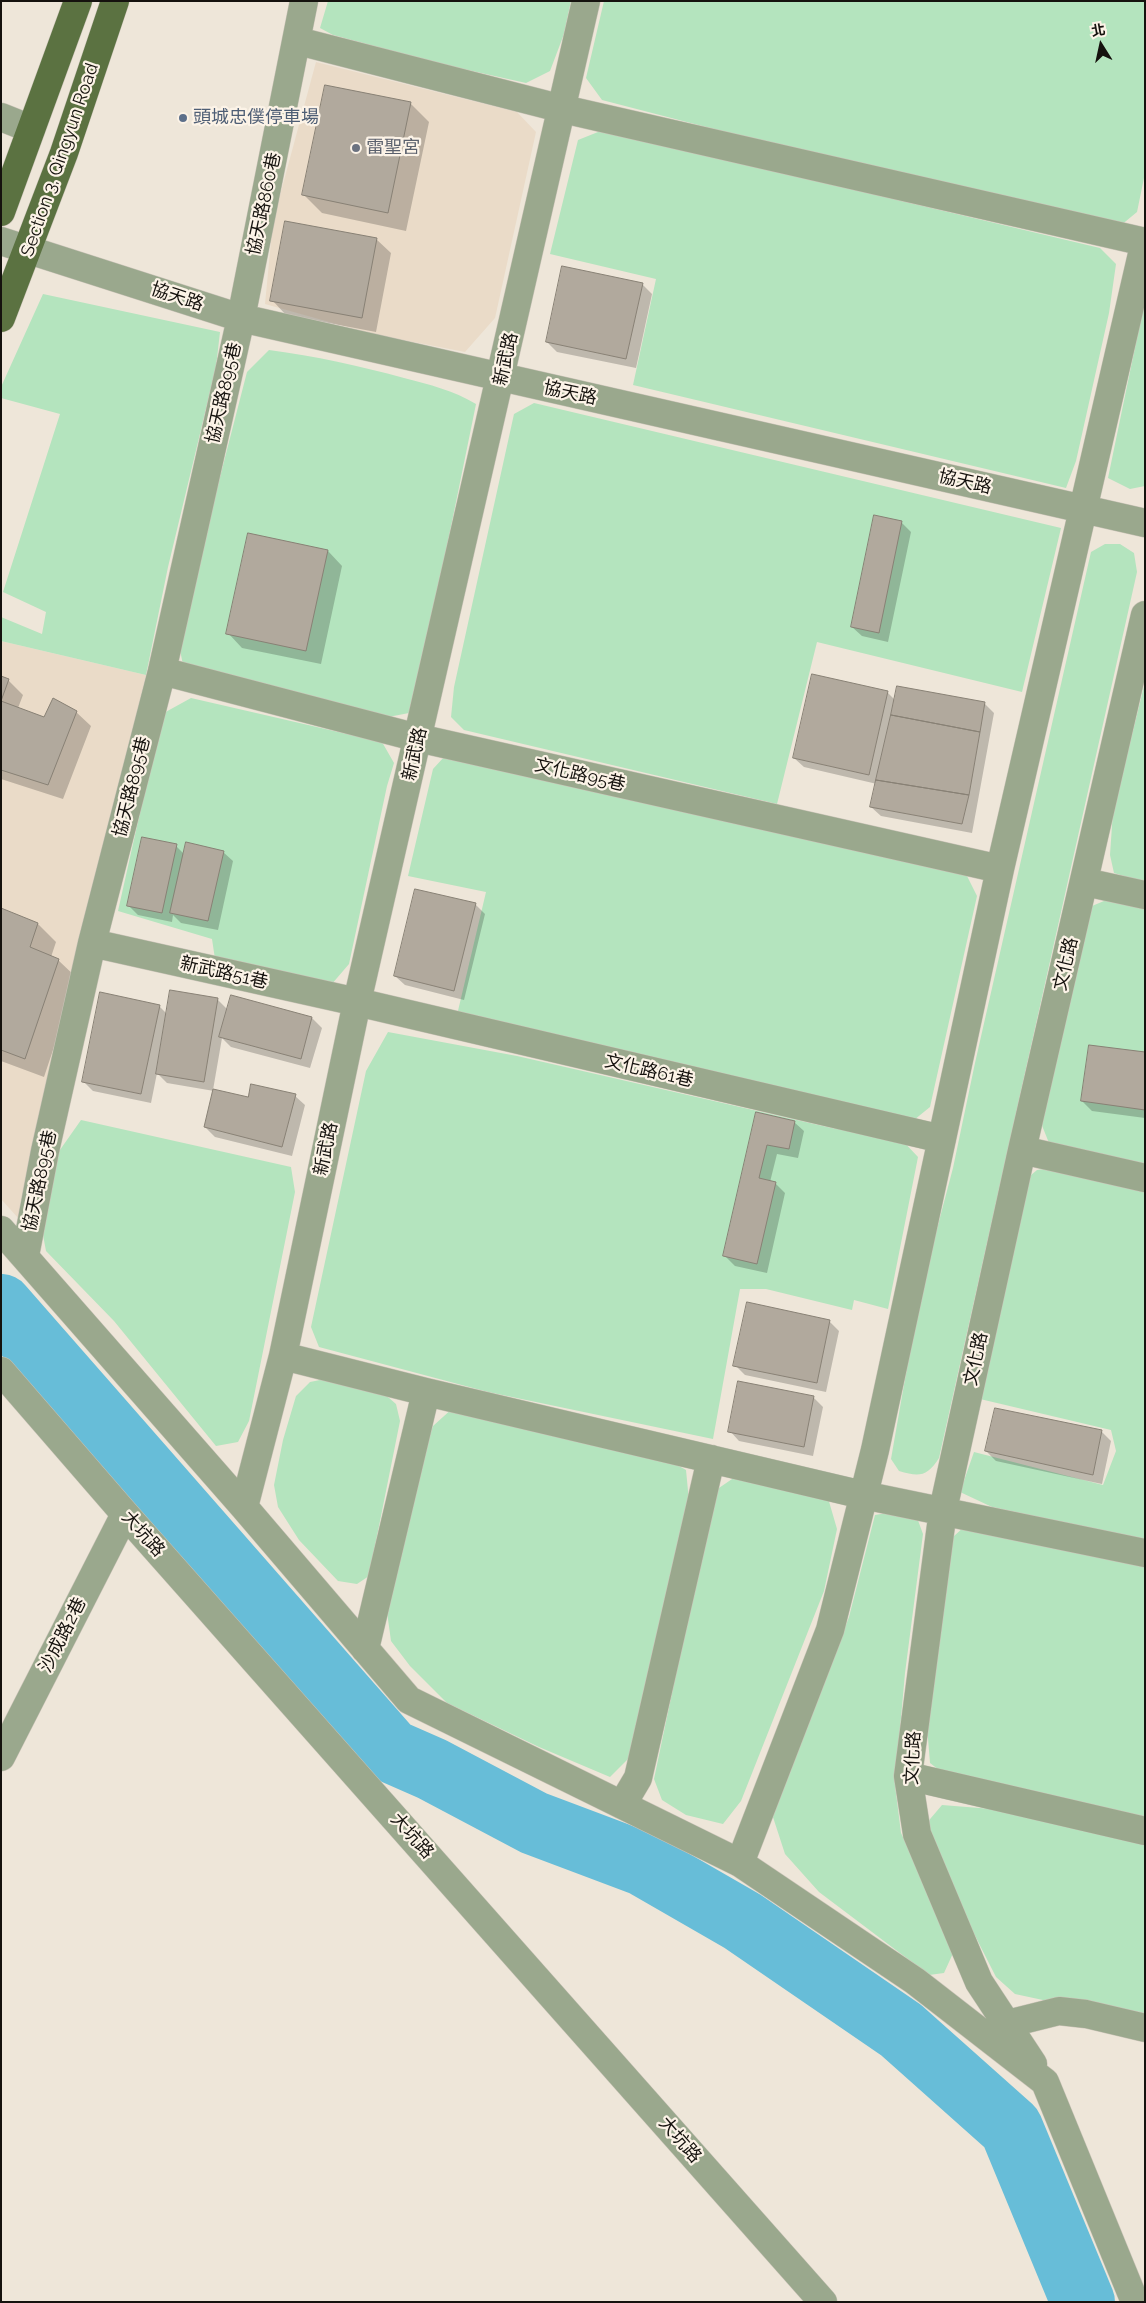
<!DOCTYPE html>
<html>
<head>
<meta charset="utf-8">
<style>
  body { margin:0 }
  #map { position:relative; width:1146px; height:2303px; overflow:hidden; background:#eee6d9; font-family:Raleway,"Noto Sans TC",sans-serif }
  canvas { display:block }
  .frame { position:absolute; inset:0; border:2px solid #15120e; pointer-events:none }
  .north { position:absolute; left:1076px; top:20px; width:50px; height:50px; -webkit-text-stroke:4px #fcf3e7; paint-order:stroke; rotate:350deg; font-size:14px; font-weight:700; line-height:20px; text-align:center; color:#15120e }
  .north::after { content:''; display:block; margin:auto; width:18px; height:22px; background:#15120e; clip-path:polygon(50% 0,100% 100%,50% 72%,0 100%) }
</style>
</head>
<body>
<div id="map">
<canvas width="1146" height="2303"></canvas>
<div class="frame"></div>
<div class="north">北</div>
</div>
<script>
const context = document.querySelector('canvas').getContext('2d');
context.lineJoin = 'round';
function paint(path, color) { context.fillStyle = color; context.fill(path, 'evenodd'); }
function strokePath(path, color, width, dash) { context.strokeStyle = color; context.lineWidth = width; context.lineCap = dash ? 'butt' : 'round'; context.setLineDash(dash || []); context.stroke(path); }
function drawText(font, color, halo, rows, align = 'center') {
  context.font = font + ' Raleway,"Noto Sans TC",sans-serif'; context.lineWidth = 4.5; context.setLineDash([]); context.textBaseline = 'middle'; context.strokeStyle = halo; context.fillStyle = color; for (const [text, x, y, turn = 0] of rows) {
    context.save(); context.translate(x, y); context.rotate((+turn || 0) * Math.PI / 180); context.textAlign = isNaN(turn) ? turn : align; if (halo) context.strokeText(text, 0, 0); context.fillText(text, 0, 0); context.restore();
  }
}
paint(new Path2D(`
  M316 62 517 112 536 132 495 318 465 352 372 334 265 304 273 221Z
  M1 641 146 675 61 1025 19 1219 1 1199Z`), '#eadbc8');
paint(new Path2D(`
  M328 1H571L564 34 550 71 526 83 436 63 333 35 320 28Z
  M604 1H1145V173L1137 212 1120 226 833 160 602 100 586 78Z
  M603 130 1100 248 1116 264 1109 313 1076 461 1066 488 633 385 656 279 550 254 578 140Z
  M43 294 220 332 216 367 168 567 146 675 1 641V617L42 634 46 612 3 592 60 414 1 398V387Z
  M1145 299V486L1130 489 1108 478Z
  M269 350C315 356 360 366 404 378 430 385 453 390 476 404L424 659 409 713 383 718 183 665 178 640 247 372Z
  M534 403 1061 528 1022 692 817 642 777 804 464 730 451 717 454 687 514 414Z
  M1105 544H1120L1134 553 1137 572 939 1458C927 1477 919 1477 899 1471L891 1459 920 1293 953 1168 975 1063 1091 552Z
  M1145 682V883L1114 873 1110 855 1113 811Z
  M191 698 382 742 394 763 387 786 349 964 331 985 215 959 212 939 118 911 162 714Z
  M444 757 965 872 977 896 930 1107 914 1120 457 1015 486 892 408 876 433 769Z
  M1116 896 1145 903V1167L1049 1143 1041 1123 1092 906Z
  M388 1032 517 1056 832 1128 901 1139 918 1157 888 1309 854 1300 852 1310 766 1289H740L713 1439 488 1392 319 1347 311 1327 366 1071Z
  M81 1120 291 1167 295 1192 249 1421 238 1442 216 1446 114 1321 46 1251 40 1219 55 1157Z
  M1056 1167 1145 1187V1540L992 1507 960 1492 974 1452 1103 1485 1116 1451 1111 1430 980 1399 1024 1181 1037 1170Z
  M325 1379 381 1391 396 1404 400 1421 369 1576 357 1584 338 1581 299 1540 278 1507 274 1485 283 1440 296 1396 310 1382Z
  M454 1407 656 1453 686 1470 689 1501 631 1756 610 1777 539 1747 447 1703 410 1666 391 1641 387 1612 414 1478 433 1426Z
  M735 1477 828 1498 837 1529 824 1591 741 1801 723 1824 686 1815 662 1800 654 1779 673 1688 695 1548 716 1490Z
  M899 1511 916 1515 923 1534 905 1673 895 1785 901 1833 950 1933 954 1951 944 1973 929 1975 819 1892 785 1854 771 1811 811 1714 849 1617 875 1515Z
  M965 1526 1145 1562V1819L948 1777 930 1763 927 1726 947 1573 953 1537Z
  M942 1805 1017 1811 1145 1840V2022L1015 1994 996 1977 963 1912 925 1825Z`), '#b4e4be');
paint(new Path2D(`
  M410 103 429 122 406 231 322 213 304 195Z
  M376 239 391 253 376 332 286 315 272 300Z
  M642 284 652 294 636 368 557 352 547 342Z
  M901 522 911 532 888 642 862 636 852 627Z
  M328 551 342 566 321 664 242 648 228 633Z
  M813 676 888 693 895 700 985 704 994 713 972 833 881 816 871 807 877 784 804 767 794 758Z
  M1 678 8 680 23 695 18 708 45 718 76 712 91 726 63 799 1 779Z
  M176 846 184 854 223 852 233 861 218 930 181 923 173 915 172 922 138 915 128 905Z
  M475 904 485 914 464 1000 405 985 395 976Z
  M1 909 38 924 56 942 51 957 58 960 77 978 44 1077 1 1061Z
  M217 999 228 1010 312 1018 322 1028 310 1068 231 1047 222 1038 213 1090 248 1099 295 1096 305 1105 292 1156 215 1137 205 1127 214 1091 167 1083 157 1073 151 1103 93 1091 83 1081 159 1006 167 1014Z
  M1145 1054V1118L1092 1111 1082 1101Z
  M757 1113 794 1122 804 1131 798 1158 777 1154 770 1182 775 1183 785 1193 767 1273 735 1266 725 1256Z
  M829 1321 839 1331 826 1392 745 1375 735 1365Z
  M813 1397 823 1407 813 1456 739 1441 730 1431Z
  M1102 1432 1111 1441 1102 1484 996 1461 986 1451Z`), '#0003');
strokePath(new Path2D(`
  M1 1306 391 1751 432 1769 534 1823 643 1864 742 1921 901 2030 1011 2128 1083 2302`), '#67bdd8', 64);
const building = new Path2D(`
  M325 85 411 102 388 213 302 195Z
  M285 221 377 238 362 318 270 301Z
  M562 266 643 283 626 359 546 342Z
  M874 515 902 521 879 633 851 627Z
  M248 533 328 550 306 651 226 634Z
  M812 674 888 691 869 775 793 758Z
  M1 676 9 679 1 701 44 717 53 698 77 711 48 785 1 770Z
  M897 686 985 702 980 732 891 715Z
  M891 715 980 732 969 795 876 780Z
  M876 780 969 795 962 824 870 807Z
  M142 837 177 844 162 913 127 906Z
  M186 842 224 851 208 921 170 913Z
  M415 889 476 903 454 991 394 976Z
  M1 908 38 923 30 947 59 959 25 1059 1 1050Z
  M170 990 218 998 204 1082 156 1074Z
  M100 992 160 1005 141 1094 82 1082Z
  M231 995 312 1017 301 1059 219 1037Z
  M1089 1045 1145 1052V1110L1081 1101Z
  M251 1084 296 1094 282 1147 204 1127 213 1089 248 1097Z
  M756 1112 795 1121 789 1149 767 1145 759 1178 776 1182 757 1264 723 1256Z
  M747 1302 830 1320 817 1383 733 1366Z
  M738 1381 814 1396 804 1447 728 1432Z
  M995 1408 1102 1430 1093 1475 985 1451Z`);
paint(building, '#b1a99d');
strokePath(building, '#888175', 1);
const minor = new Path2D(`
  M298 41 563 109 1145 242
  M1 117 31 129
  M1 241 241 318 1145 523
  M162 671 418 738 1000 869
  M1085 882 1145 895
  M92 943 357 1002 942 1139
  M1022 1150 1145 1178
  M1 1230 244 1507 409 1700 740 1863 915 1981 1045 2082 1135 2302
  M25 1256 45 1151 92 943 162 671 241 318 304 1
  M283 1356 426 1392 863 1495 1145 1553
  M1 1371 125 1514 823 2302
  M244 1507 283 1356 357 1002 586 1
  M365 1649 426 1392
  M1 1757 125 1514
  M908 1776 1145 1831
  M622 1805 638 1778 711 1459
  M740 1863 830 1630 875 1450 1000 869 1145 241
  M1007 2024 1059 2011 1086 2014 1145 2028
  M1033 2064 979 1982 917 1834 908 1776 943 1510 1022 1150 1145 615`);
const major = new Path2D(`
  M1 212 78 1
  M1 318 64 153 115 1`);
strokePath(minor, '#cbc4b9', 29);
strokePath(major, '#cbc4b9', 29);
strokePath(minor, '#9aa88d', 28);
strokePath(major, '#5b7241', 28);
for (const [x, y, r, color] of [
  [183,118,5,"#5c6f8a"],
  [356,148,5,"#6b7280"]
]) { const dot = new Path2D(); dot.arc(x, y, r, 0, 2 * Math.PI); context.fillStyle = color; context.fill(dot); strokePath(dot, '#fcf3e7', 2); }
drawText('18px', '#4e5e75', '#fcf3e7', [
  ["頭城忠僕停車場",193,118]
], 'left');
drawText('18px', '#5b616d', '#fcf3e7', [
  ["雷聖宮",366,148]
], 'left');
drawText('18px', '#15120e', '#fcf3e7', [
  ["Section 3, Qingyun Road",60,160,-71],
  ["協天路860巷",264,204,-78],
  ["協天路",177,297,18],
  ["新武路",506,359,-77],
  ["協天路895巷",224,393,-77],
  ["協天路",570,393,12],
  ["協天路",965,482,13],
  ["新武路",415,754,-77],
  ["文化路95巷",580,775,13],
  ["協天路895巷",132,787,-76],
  ["文化路",1066,964,-77],
  ["新武路51巷",224,973,13],
  ["文化路61巷",649,1071,13],
  ["新武路",326,1149,-78],
  ["協天路895巷",40,1181,-78],
  ["文化路",976,1359,-78],
  ["大坑路",143,1534,48],
  ["沙成路2巷",63,1635,-63],
  ["文化路",913,1758,-87],
  ["大坑路",412,1836,48],
  ["大坑路",680,2140,49]
]);
</script>
</body>
</html>
